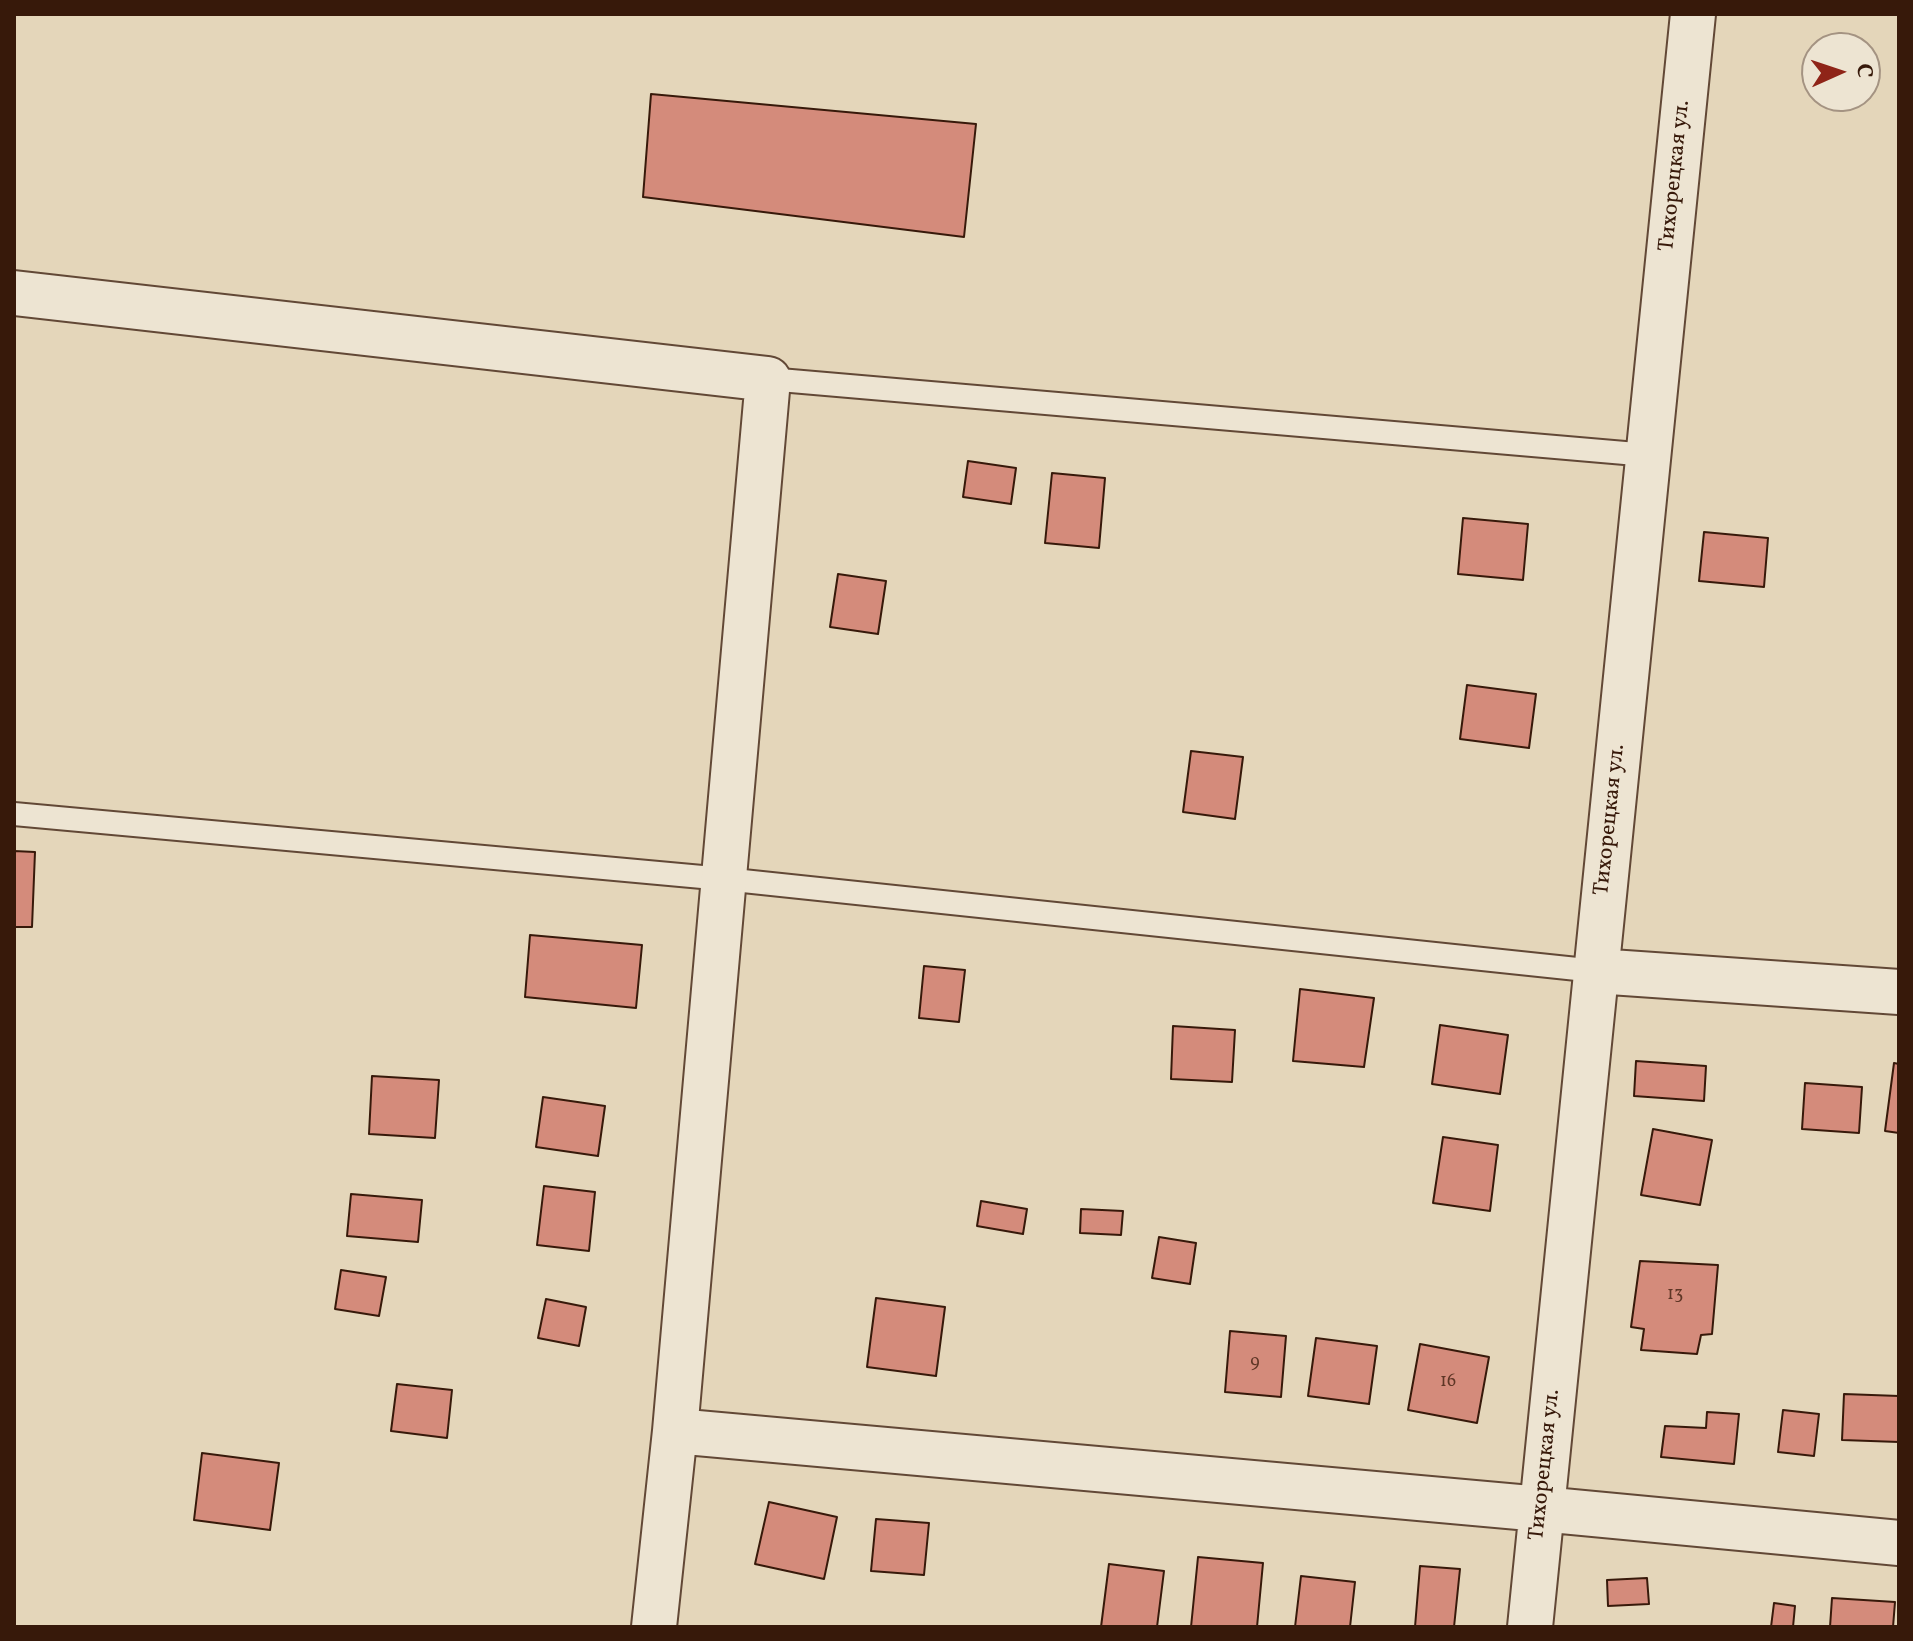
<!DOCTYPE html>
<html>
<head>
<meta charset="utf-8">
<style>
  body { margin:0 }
  #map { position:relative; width:1913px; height:1641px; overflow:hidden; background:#e4d6ba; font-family:Vollkorn,serif }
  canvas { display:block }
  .frame { position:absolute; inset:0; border:16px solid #37190a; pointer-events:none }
  .north { position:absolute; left:1801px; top:32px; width:80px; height:80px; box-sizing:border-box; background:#ede4d2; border:2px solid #a49382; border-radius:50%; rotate:87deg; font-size:22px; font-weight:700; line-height:32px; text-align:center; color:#37190a }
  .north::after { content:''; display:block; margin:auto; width:28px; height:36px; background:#8f2418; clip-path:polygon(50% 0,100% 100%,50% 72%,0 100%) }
</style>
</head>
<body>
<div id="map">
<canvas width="1913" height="1641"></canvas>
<div class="frame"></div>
<div class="north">С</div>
</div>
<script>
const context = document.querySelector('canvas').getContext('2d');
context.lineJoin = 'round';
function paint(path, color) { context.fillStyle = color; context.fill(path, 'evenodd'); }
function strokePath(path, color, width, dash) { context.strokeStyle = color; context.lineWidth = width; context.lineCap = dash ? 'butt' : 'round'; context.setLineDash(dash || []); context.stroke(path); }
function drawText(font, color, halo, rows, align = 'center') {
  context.font = font + ' Vollkorn,serif'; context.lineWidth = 7; context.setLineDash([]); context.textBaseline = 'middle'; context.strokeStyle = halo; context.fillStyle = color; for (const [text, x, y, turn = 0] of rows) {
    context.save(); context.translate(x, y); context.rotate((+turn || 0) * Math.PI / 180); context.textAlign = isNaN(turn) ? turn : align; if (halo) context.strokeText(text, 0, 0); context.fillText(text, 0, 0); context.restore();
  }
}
const building = new Path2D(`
  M651 94 976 124 964 237 643 197Z
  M968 461 1016 468 1011 504 963 497Z
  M1052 473 1105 478 1099 548 1045 543Z
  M1463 518 1528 524 1523 580 1458 574Z
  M1704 532 1768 538 1764 587 1699 581Z
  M838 574 886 581 878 634 830 627Z
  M1467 685 1536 694 1529 748 1460 739Z
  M1191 751 1243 757 1235 819 1183 812Z
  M14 851 35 852 32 927H14Z
  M530 935 642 945 636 1008 525 997Z
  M924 966 965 970 959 1022 919 1018Z
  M1300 989 1374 998 1364 1067 1293 1061Z
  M1440 1025 1508 1035 1500 1094 1432 1084Z
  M1173 1026 1235 1030 1232 1082 1171 1079Z
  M1636 1061 1706 1066 1704 1101 1634 1096Z
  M1894 1063 1899 1064V1133L1885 1131Z
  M372 1076 439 1080 435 1138 369 1134Z
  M1805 1083 1862 1087 1859 1133 1802 1129Z
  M543 1097 605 1106 598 1156 536 1147Z
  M1653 1129 1712 1140 1700 1205 1641 1195Z
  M1443 1137 1498 1145 1490 1211 1433 1203Z
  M544 1186 595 1192 589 1251 537 1245Z
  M351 1194 422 1200 418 1242 347 1236Z
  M981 1201 1027 1209 1023 1234 977 1226Z
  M1081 1209 1123 1211 1121 1235 1080 1233Z
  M1159 1237 1196 1243 1190 1284 1152 1278Z
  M1640 1261 1718 1265 1712 1334 1701 1335 1697 1354 1641 1350 1644 1329 1631 1327Z
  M341 1270 386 1277 379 1316 335 1309Z
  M876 1298 945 1307 936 1376 867 1367Z
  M546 1299 586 1307 579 1346 538 1338Z
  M1230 1331 1286 1336 1281 1397 1225 1392Z
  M1316 1338 1377 1346 1369 1404 1308 1396Z
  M1420 1344 1489 1357 1477 1423 1408 1410Z
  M397 1384 452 1390 447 1438 391 1431Z
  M1844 1394 1899 1396V1442L1842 1440Z
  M1783 1410 1819 1414 1814 1456 1778 1452Z
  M1707 1412 1739 1414 1734 1464 1661 1457 1665 1426 1706 1428Z
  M202 1453 279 1463 270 1530 194 1520Z
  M769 1502 837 1517 824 1579 755 1564Z
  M876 1519 929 1523 924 1575 871 1571Z
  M1198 1557 1263 1563 1257 1627H1191Z
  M1109 1564 1164 1571 1157 1627H1101Z
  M1420 1566 1460 1569 1454 1627H1415Z
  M1301 1576 1355 1582 1350 1627H1295Z
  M1647 1578 1649 1604 1608 1606 1607 1580Z
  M1832 1598 1895 1602 1893 1627H1830Z
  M1774 1603 1795 1606 1793 1627H1771Z`);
paint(building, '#d48b7b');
strokePath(building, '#37190a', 2);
const lane = new Path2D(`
  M768 379 1648 455
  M14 814 724 879 1596 971`);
const street = new Path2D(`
  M14 293 768 379 675 1431 654 1627
  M1596 971 1899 992
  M675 1431 1541 1509 1899 1543
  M1530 1627 1693 14`);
strokePath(lane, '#624836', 26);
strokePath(street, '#624836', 48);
strokePath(lane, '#ede4d2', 22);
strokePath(street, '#ede4d2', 44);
drawText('18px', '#5e3626', null, [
  ["13",1675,1296],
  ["9",1255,1364],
  ["16",1448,1383]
]);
drawText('22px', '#37190a', '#ede4d2', [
  ["Тихорецкая ул.",1676,176,-84],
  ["Тихорецкая ул.",1611,820,-84],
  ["Тихорецкая ул.",1546,1465,-84]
]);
</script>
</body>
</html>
